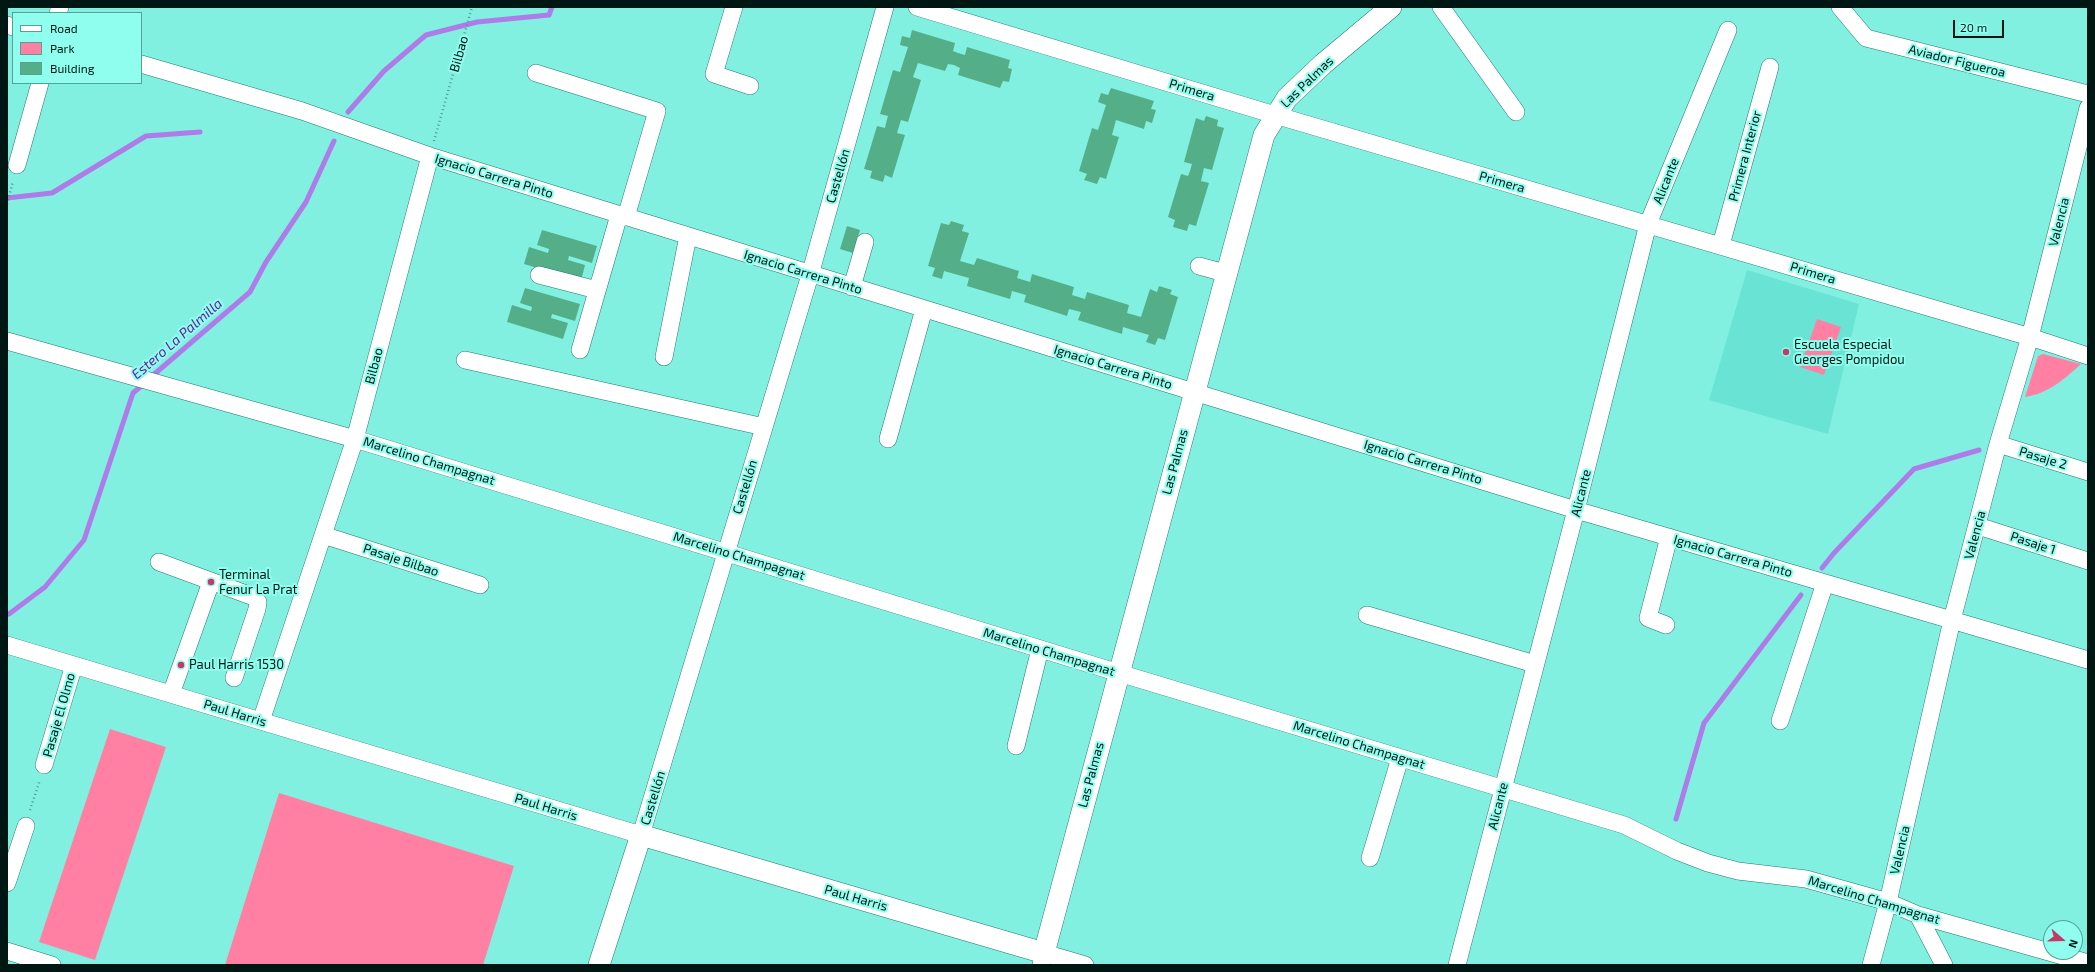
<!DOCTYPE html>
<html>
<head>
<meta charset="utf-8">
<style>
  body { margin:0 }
  #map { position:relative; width:2095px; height:972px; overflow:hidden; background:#82f0e1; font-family:"Exo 2",sans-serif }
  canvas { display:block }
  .frame { position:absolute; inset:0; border:8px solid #001613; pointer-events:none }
  .legend { position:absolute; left:12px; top:12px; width:130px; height:72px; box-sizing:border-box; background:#8ffeee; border:1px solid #56a196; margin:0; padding:5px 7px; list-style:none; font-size:12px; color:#001613 }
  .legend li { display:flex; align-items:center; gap:8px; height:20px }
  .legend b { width:20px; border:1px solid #56a196 }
  .north { position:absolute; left:2043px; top:920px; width:40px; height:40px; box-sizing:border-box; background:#8ffeee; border:1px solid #56a196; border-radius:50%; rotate:110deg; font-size:11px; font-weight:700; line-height:16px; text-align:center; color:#001613 }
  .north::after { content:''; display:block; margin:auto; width:14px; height:18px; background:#c5396a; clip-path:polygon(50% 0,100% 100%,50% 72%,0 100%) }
  .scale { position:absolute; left:1953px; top:20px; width:51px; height:18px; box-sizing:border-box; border:2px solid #001613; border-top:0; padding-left:5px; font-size:12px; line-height:14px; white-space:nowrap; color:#001613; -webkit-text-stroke:3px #8ffeee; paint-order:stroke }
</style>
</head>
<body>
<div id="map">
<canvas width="2095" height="972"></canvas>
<div class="frame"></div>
<ul class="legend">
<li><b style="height:5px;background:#fff"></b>Road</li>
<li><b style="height:11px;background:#ff80a3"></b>Park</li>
<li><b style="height:11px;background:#54af89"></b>Building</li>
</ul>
<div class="north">N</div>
<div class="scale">20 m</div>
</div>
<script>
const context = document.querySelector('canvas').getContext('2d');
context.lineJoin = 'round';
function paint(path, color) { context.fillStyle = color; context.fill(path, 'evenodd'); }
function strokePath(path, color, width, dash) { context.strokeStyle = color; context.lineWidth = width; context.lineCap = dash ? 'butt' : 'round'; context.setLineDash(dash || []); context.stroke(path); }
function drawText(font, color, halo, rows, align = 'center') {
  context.font = font + ' "Exo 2",sans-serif'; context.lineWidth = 4; context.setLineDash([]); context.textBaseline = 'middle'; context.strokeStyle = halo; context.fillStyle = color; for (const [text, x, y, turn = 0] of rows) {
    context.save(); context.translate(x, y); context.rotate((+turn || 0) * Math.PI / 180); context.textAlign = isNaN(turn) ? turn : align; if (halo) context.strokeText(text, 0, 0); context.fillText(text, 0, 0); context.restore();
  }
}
paint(new Path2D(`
  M1747 270 1859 304 1828 434 1709 400Z`), '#69e4d4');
paint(new Path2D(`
  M1817 319 1841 327 1824 375 1800 367Z
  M2043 354 2081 364C2065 379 2047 394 2025 397L2038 356Z
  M110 729 166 747 95 960 39 942Z
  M279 793 514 866 483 965H225Z`), '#ff80a3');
strokePath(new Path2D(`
  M348 112 384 71 426 35 477 22 549 15 552 7
  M7 198 52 193 146 136 200 132
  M151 377 250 292 266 262 306 202 334 141
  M1822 568 1834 553 1914 469 1979 450
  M9 614 45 587 84 540 133 393 145 383
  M1676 819 1704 723 1801 595`), '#ae7be8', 5);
paint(new Path2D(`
  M912 30 955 43 953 51 958 53 965 55 967 47 1010 60 1008 68 1012 69 1009 82 1003 81 1000 88 958 75 960 68 954 65 948 64 945 71 918 63 913 77 921 80 908 122 901 120 897 133 905 135 892 178 885 175 883 182 870 178 872 171 864 169 877 126 885 128 886 123 888 116 880 114 893 70 900 72 908 47 900 45 902 36 910 38Z
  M1111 88 1154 101 1151 109 1156 110 1152 123 1146 121 1144 129 1116 120 1112 135 1119 137 1106 179 1100 177 1097 184 1084 180 1087 174 1079 171 1092 128 1098 130 1106 105 1098 102 1101 93 1108 95Z
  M1206 116 1218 120 1217 126 1224 128 1212 170 1204 168 1201 181 1209 183 1196 226 1189 224 1187 231 1173 227 1175 220 1168 217 1181 174 1188 176 1190 171 1192 164 1184 162 1196 118 1204 121Z
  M951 221 964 225 962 231 969 233 960 261 974 265 977 258 1019 271 1017 278 1030 282 1032 274 1074 287 1072 295 1085 299 1087 292 1129 305 1127 313 1141 317 1150 289 1157 292 1159 286 1172 290 1170 294 1178 297 1165 340 1158 338 1155 345 1146 342 1149 335 1123 327 1122 334 1078 320 1081 312 1069 309 1067 316 1024 302 1026 295 1012 291 1010 299 967 286 969 278 944 271 942 279 932 276 935 268 928 266 941 223 949 225Z
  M847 226 860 230 853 253 840 249Z
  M542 230 597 246 592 263 569 256 568 260 585 265 581 281 524 264 529 247 548 253 549 249 537 245Z
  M525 288 580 304 575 321 552 314 551 318 568 323 563 339 507 322 512 305 531 311 532 307 520 303Z`), '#54af89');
const minor = new Path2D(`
  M734 7 714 74 750 86
  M917 7 1275 115 2030 337 2088 356
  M1441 7 1516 112
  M1840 7 1866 38 2088 94
  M58 13 60 7
  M7 25 13 27
  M141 64 302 111 430 156 1576 510 2088 660
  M536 73 657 111 626 217
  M17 165 40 83
  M1721 245 1770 67
  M1199 266 1225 273
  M539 275 597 290
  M852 287 865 242
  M7 341 355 439 1119 673 1624 825 1677 851 1708 863 1738 871 1806 879 1888 902 1918 915 2088 963
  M580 350 619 215
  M664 357 688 236
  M465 360 764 427
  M888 439 924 309
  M1998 444 2088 472
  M1978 526 2088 561
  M323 535 480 585
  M159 562 254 597 258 602 257 609 234 678
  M1367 615 1535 664
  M1666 625 1648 618 1669 537
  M7 645 641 835 810 275 885 7
  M171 694 211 582
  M261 721 355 439 430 156
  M1780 721 1825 583
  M1016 746 1040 649
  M44 765 74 665
  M1370 858 1400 758
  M7 883 26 826
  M1918 915 1944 965
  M7 951 52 965
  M1041 965 1044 953 1085 965
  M1457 965 1576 510 1648 224 1728 30
  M1871 965 1888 902 1952 620 1998 444 2030 337 2088 108`);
const major = new Path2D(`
  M599 965 641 835 1044 953 1264 135 1287 98 1323 64 1391 7`);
strokePath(minor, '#217b71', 18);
strokePath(major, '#217b71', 22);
strokePath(new Path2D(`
  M434 141 472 7
  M7 204 13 181
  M30 810 40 780`), '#4f9b91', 2.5, [1, 3]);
strokePath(minor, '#fff', 17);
strokePath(major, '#fff', 21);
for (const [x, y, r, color] of [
  [1786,352,4,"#c5396a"],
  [211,582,4,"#c5396a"],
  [181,665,4,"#c5396a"]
]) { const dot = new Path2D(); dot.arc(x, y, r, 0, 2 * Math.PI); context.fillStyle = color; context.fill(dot); strokePath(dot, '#8ffeee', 1.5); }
drawText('13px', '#001613', '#8ffeee', [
  ["Bilbao",459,54,-74],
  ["Aviador Figueroa",1957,61,14],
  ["Las Palmas",1307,82,-44],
  ["Primera",1192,90,17],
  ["Primera Interior",1745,156,-75],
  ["Ignacio Carrera Pinto",494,176,17],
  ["Castellón",838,176,-74],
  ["Alicante",1666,181,-68],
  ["Primera",1502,182,16],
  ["Valencia",2059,222,-76],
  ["Ignacio Carrera Pinto",803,272,17],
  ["Primera",1813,273,17],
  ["Bilbao",374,366,-75],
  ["Ignacio Carrera Pinto",1113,367,17],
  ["Pasaje 2",2043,458,17],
  ["Marcelino Champagnat",429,461,17],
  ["Las Palmas",1175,462,-75],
  ["Ignacio Carrera Pinto",1423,462,17],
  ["Castellón",745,487,-73],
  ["Alicante",1581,493,-76],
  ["Valencia",1975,535,-75],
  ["Pasaje 1",2033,543,18],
  ["Marcelino Champagnat",739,556,17],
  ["Ignacio Carrera Pinto",1733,556,16],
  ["Pasaje Bilbao",401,560,18],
  ["Marcelino Champagnat",1049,652,17],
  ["Paul Harris",235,713,17],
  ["Pasaje El Olmo",59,715,-74],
  ["Marcelino Champagnat",1359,745,17],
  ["Las Palmas",1091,775,-75],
  ["Castellón",653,798,-73],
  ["Alicante",1498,806,-76],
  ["Paul Harris",546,807,17],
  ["Valencia",1900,850,-77],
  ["Paul Harris",856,898,16],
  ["Marcelino Champagnat",1874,900,17]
]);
drawText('13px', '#001613', '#8ffeee', [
  ["Escuela Especial",1794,345],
  ["Georges Pompidou",1794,360],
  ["Terminal",219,575],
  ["Fenur La Prat",219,590],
  ["Paul Harris 1530",189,665]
], 'left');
drawText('italic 14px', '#661fa0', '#8ffeee', [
  ["Estero La Palmilla",177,339,-41]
]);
</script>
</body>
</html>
